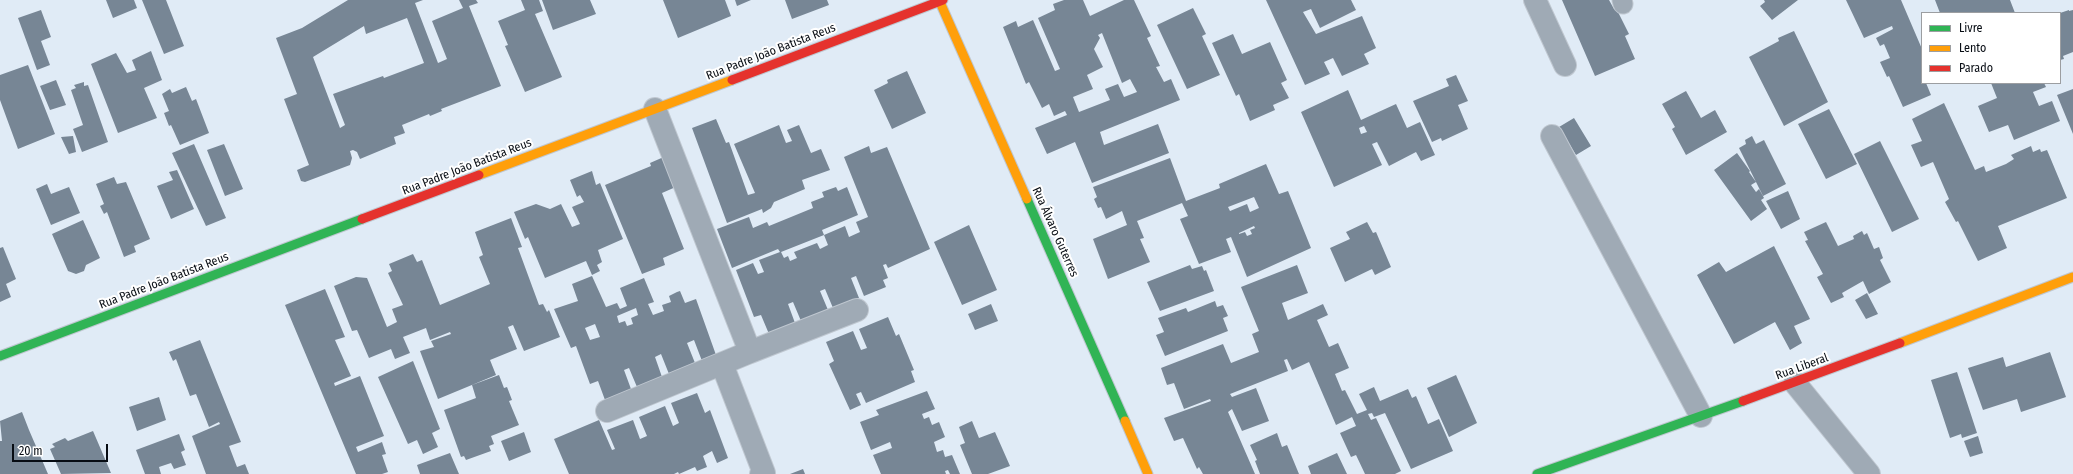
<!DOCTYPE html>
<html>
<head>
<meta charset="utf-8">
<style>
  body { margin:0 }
  #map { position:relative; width:2073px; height:474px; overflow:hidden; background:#e0ebf6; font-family:"Fira Sans Condensed",sans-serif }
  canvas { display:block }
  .legend { position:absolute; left:1921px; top:12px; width:140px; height:72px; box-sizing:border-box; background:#fff; border:1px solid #9c9ea1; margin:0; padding:5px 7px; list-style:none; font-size:12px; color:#070c13 }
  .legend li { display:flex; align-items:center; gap:8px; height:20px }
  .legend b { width:20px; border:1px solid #9c9ea1 }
  .scale { position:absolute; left:12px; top:444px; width:96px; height:18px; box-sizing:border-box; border:2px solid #070c13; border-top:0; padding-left:5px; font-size:12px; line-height:14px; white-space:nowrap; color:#070c13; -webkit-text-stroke:3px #fff; paint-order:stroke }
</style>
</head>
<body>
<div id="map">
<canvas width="2073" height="474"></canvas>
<ul class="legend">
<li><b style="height:5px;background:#30b455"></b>Livre</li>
<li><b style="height:5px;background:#ff9f0a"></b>Lento</li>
<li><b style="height:5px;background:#e5322d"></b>Parado</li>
</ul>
<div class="scale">20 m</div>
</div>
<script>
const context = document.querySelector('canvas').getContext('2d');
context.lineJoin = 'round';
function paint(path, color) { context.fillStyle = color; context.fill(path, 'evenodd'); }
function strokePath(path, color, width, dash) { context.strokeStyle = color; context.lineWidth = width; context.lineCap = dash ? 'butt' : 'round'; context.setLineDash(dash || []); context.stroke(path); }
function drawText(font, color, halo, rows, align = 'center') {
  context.font = font + ' "Fira Sans Condensed",sans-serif'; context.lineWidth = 4; context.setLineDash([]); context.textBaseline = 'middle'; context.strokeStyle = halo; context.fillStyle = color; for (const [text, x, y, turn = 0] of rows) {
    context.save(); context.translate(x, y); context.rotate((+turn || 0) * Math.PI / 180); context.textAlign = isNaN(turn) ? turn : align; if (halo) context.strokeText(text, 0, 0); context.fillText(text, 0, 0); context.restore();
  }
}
paint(new Path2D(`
  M106 0H134L137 8 113 18Z
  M142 0H166L184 46 164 54Z
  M348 0H423L415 3 438 63 447 59 432 21 463 8 459 0H476L478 3 469 6 501 86 441 109 442 111 430 116 429 114 402 125 405 133 394 137 396 144 360 159 357 152 353 150 350 151 352 158 350 165 305 182 301 181 297 170 309 165 284 99 297 94 276 38 302 28ZM407 18 424 63 384 78 383 76 333 94 345 125 340 128 313 57 364 26 366 34Z
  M521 0H539L543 11 535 14 562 77 525 92 505 46 508 45 498 21 525 10Z
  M542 0H590L596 14 553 30Z
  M663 0H725L731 16 678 38Z
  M735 0H751L737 6Z
  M785 0H827L829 5 792 19Z
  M1064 0H1083L1090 16 1124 0H1134L1151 36 1147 38 1160 66 1156 67 1164 82 1171 79 1180 100 1100 132 1104 145 1158 124 1169 153 1092 183 1075 142 1047 154 1035 128 1067 115 1065 111 1054 116 1049 104 1042 108 1029 82 1026 84 1003 27 1016 21 1018 27 1033 20 1055 71 1060 69 1038 18 1055 10 1053 4ZM1102 33 1122 83 1130 79 1137 92 1124 97 1118 84 1105 89 1110 100 1079 112 1073 97 1093 89 1087 75 1103 67 1094 49 1100 38 1098 35Z
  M1266 0H1307L1309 5 1307 0H1351L1356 10 1320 28 1311 9 1303 12 1316 34 1362 16 1376 48 1364 54 1369 64 1342 76 1333 58 1324 62 1330 74 1305 85Z
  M1562 0H1609L1614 9 1616 8 1629 34 1625 36 1635 59 1595 76Z
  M1764 0H1798L1772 20 1760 6 1765 2Z
  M1846 0H1901L1922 49V83H1926L1931 95 1903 107 1889 76 1887 77 1880 62 1890 58 1884 44 1880 46 1876 38 1893 29 1892 26 1864 38Z
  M1935 0H2010L2015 13H1940Z
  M1193 8 1206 34 1202 36 1220 75 1187 89 1157 25Z
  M41 10 51 37 41 41 50 65 37 70 18 18Z
  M2069 10V11L2073 10V52L2063 56 2064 59 2060 60V13Z
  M1794 31 1828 102 1784 126 1749 57 1779 41 1778 38Z
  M1233 34 1242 54 1270 42 1287 80 1281 83 1289 98 1273 105 1275 110 1250 121 1239 94 1236 96 1212 43Z
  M151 51 162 80 144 88 157 118 118 133 91 64 116 53 127 73 136 70 132 60Z
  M28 65 55 134 18 149 0 100V75Z
  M907 71 926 113 892 129 874 90 888 83 887 80Z
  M1456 75 1468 101 1458 105 1468 129 1442 141 1441 138 1432 142 1413 101 1449 86 1446 79Z
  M56 80 66 105 50 110 40 86Z
  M84 82V86L88 85 108 142 82 152 73 129 83 125 71 90 76 88 74 85Z
  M1991 83H2044L2046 87 2033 92 2039 106 2052 101 2060 121 2014 140 2008 125 1989 132 1978 106 1997 98Z
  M186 87 192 101 196 99 209 133 180 145 171 125 169 126 164 113 169 111 162 94 170 89 172 93Z
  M2073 89V134L2057 95Z
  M1348 90 1361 120 1396 104 1407 128 1420 122 1435 155 1421 161 1416 152 1389 166 1377 142 1372 144 1382 165 1334 187 1301 112ZM1364 126 1367 132 1361 134 1359 128Z
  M1686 91 1701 118 1715 110 1727 132 1686 155 1672 129 1675 127 1662 104Z
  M1944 103 1975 170 1984 166 1986 172 2006 164 2014 159 2011 155 2031 146 2033 152 2040 149 2041 152 2047 150 2067 198 1998 226 2007 248 1978 261 1958 221 1956 222 1945 202 1949 199 1933 162 1921 167 1911 145 1922 141 1912 119Z
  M1829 109 1857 164 1826 179 1798 124Z
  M1574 118 1591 146 1576 155 1559 127Z
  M716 119 726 143 729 142 748 195 755 193 734 144 779 125 786 143 792 141 787 130 799 125 811 153 821 149 830 170 802 180 805 189 774 202 771 208 763 213 762 209 727 223 692 128Z
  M73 136 76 152 69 154 61 137Z
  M1752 136 1756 144 1764 140 1786 184 1763 196 1739 148 1746 144 1745 140Z
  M1880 141 1919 219 1892 232 1854 154Z
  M194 144 226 218 206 226 172 153Z
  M224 144 243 189 225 196 207 150Z
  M869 146 871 153 887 147 930 249 888 268 886 264 883 265 888 278 883 280 886 287 864 296 856 276 851 278 859 298 833 308 825 289 820 291 828 310 801 321 793 302 788 304 795 323 769 334 761 315 754 317 736 270 753 263 758 274 764 272 759 260 780 252 778 249 732 268 717 229 749 217 753 228 767 222 769 226 813 208 811 202 824 197 822 192 836 187 838 191 847 187 858 215 822 230 824 235 845 226 849 237 860 232 856 222 868 217 844 157ZM824 235 828 245 820 249 817 243 794 252 797 258 790 261 788 256 784 258 781 252Z
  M1737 153 1750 171 1749 172 1756 182 1751 185 1756 192 1759 189 1764 198 1761 200 1767 209 1751 221 1714 170Z
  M666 156 678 186 662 193 684 249 663 258 665 265 642 274 605 185 651 166 650 163Z
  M1170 158 1186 201 1220 188 1219 184 1266 164 1279 194 1288 191 1311 248 1247 277 1231 237 1226 239 1231 252 1199 264 1180 219 1188 216 1182 203 1137 221 1144 238 1140 239 1150 262 1108 279 1093 239 1127 225 1122 211 1106 219 1101 207 1098 208 1094 199 1097 197 1093 187ZM1254 197 1259 208 1250 212 1247 204 1230 211 1228 207ZM1254 226 1255 228 1250 230 1252 234 1247 236 1245 232 1239 234V233Z
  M177 170 194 209 171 219 157 186 173 180 169 172Z
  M592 171 596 185 600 183 623 239 598 250 602 262 597 265 600 271 592 275 586 261 545 278 528 237 525 239 514 212 536 204 550 209 561 204 572 227 580 224 572 207 584 202 580 195 577 197 570 180Z
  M114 177 117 184 126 182 150 239 134 246 136 252 124 257 107 212 104 214 100 206 104 204 96 184Z
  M47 184 51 194 69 187 80 213 51 225 36 189Z
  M1788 191 1800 219 1781 229 1766 201Z
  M511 218 522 247 518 248 539 305 543 304 547 312 549 310 560 337 524 351 513 325 508 327 517 349 490 360 496 375 438 399 420 351 434 347 431 341 451 334 450 332 430 340 426 328 403 337 410 353 395 359 391 349 369 358 357 330 352 331 334 286 356 277 367 278 387 327 397 322 392 309 403 305 388 273 392 271 389 264 413 254 417 262 422 260 440 305 490 284 479 257 483 255 475 232Z
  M83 220 100 258 86 265 84 271 76 274 68 271 52 234Z
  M1367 222 1373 233 1376 232 1391 267 1375 275 1372 269 1345 282 1330 248 1350 239 1346 232Z
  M1826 222 1838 246 1854 239 1853 236 1862 231 1864 235 1867 233 1874 249 1879 247 1883 258 1880 260 1891 282 1869 294 1863 281 1842 293 1844 297 1831 303 1817 277 1823 274 1805 241 1808 240 1804 232Z
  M969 225 997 290 962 305 934 242Z
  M1774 246 1810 319 1794 326 1802 343 1790 350 1775 322 1734 344 1697 275 1719 262 1726 272Z
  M3 247 16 279 6 284 11 297 0 302V248Z
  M1190 265 1192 269 1202 266 1204 271 1206 270 1214 291 1160 311 1147 282Z
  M1297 265 1308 293 1282 303 1288 320 1323 304 1328 315 1317 320 1329 347 1338 343 1349 368 1335 374 1342 391 1345 390 1357 414 1367 410 1359 394 1374 387 1380 401 1408 389 1412 398 1416 396 1428 424 1439 419 1453 451 1411 469 1385 413 1374 417 1372 413 1368 414 1371 420 1376 418 1401 471 1395 474H1365L1356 455 1351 457 1340 433 1356 426 1352 417 1336 425 1309 362 1292 370 1287 359 1284 360 1288 371 1230 394 1232 397 1256 388 1269 421 1242 431 1232 409 1228 412 1255 474H1203L1199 467 1197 469 1183 438 1174 441 1164 418 1211 401 1210 399 1184 409 1174 383 1167 385 1161 368 1223 344 1231 363 1259 352 1252 334 1259 331 1241 287Z
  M592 276 606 307 617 303 620 309 627 306 620 288 644 278 654 302 648 304 653 315 664 311 662 305 671 302 669 296 677 292 680 291 685 303 696 299 716 355 702 361 694 340 687 343 695 363 669 374 661 354 655 357 662 377 637 387 629 368 624 370 631 389 605 400 598 381 590 384 576 346 571 348 554 309 578 301 572 284ZM636 308 638 315 631 318 633 324 627 326 625 321 619 323 617 316ZM595 324 600 337 590 340 585 328Z
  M325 289 345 337 335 340 351 376 334 383 335 386 360 376 384 436 356 447 358 452 382 442 386 454 382 455 388 472 382 474H356L285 305Z
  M1867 293 1878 314 1866 319 1855 300Z
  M1215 301 1217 307 1223 305 1228 316 1223 318 1228 331 1165 356 1156 335 1164 332 1158 318 1186 308 1188 312Z
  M991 304 998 321 975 330 968 314Z
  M888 317 896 336 899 334 914 370 911 371 915 382 866 403 861 392 856 394 861 405 850 410 829 364 834 361 826 342 853 331 861 350 867 348 859 329Z
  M200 340 241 442 229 446 237 467 245 464 249 474H206L192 436 220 424 219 422 209 427 196 394 190 396 176 359 173 361 169 352Z
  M2050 352 2066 397 2021 412 2017 399 1983 410 1968 368 2003 357 2006 367Z
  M413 361 440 429 432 433 438 447 423 454 417 440 408 444 378 377Z
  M1957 372 1977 433 1962 438 1961 434 1950 438 1931 380Z
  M499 375 504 388 507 387 512 400 509 401 519 425 491 436 494 444 489 446 491 451 466 460 464 456 461 457 444 410 476 398 472 385Z
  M1456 375 1477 423 1449 437 1427 388Z
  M927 391 935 409 922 414 924 419 929 417 932 425 939 422 945 437 934 442 937 452 943 450 945 457 952 455 960 474H950L948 470 945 471 946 474H881L873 455 892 448 890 442 871 450 860 422 879 415 876 410Z
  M697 393 705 413 710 410 728 458 717 463 712 451 703 456 707 467 697 471 695 467 679 474 678 472 674 474H569L554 439 599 420 612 450 615 449 607 430 633 420 640 439 647 436 639 417 665 406 673 426 679 423 671 403Z
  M159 397 166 420 137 431 129 407Z
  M22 412 29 430 48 474H0V441H2L0 421Z
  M972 421 979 438 995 432 1010 466 988 474H972L960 445 965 443 959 427Z
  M93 431 111 473 61 474 50 449 55 447 52 444 65 438 68 441Z
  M524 432 531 452 509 461 501 441Z
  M1277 433 1282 447 1287 445 1299 474H1260L1255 461 1257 460 1250 445Z
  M179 434 185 450 181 452 186 465 174 469 171 463 159 467 161 474H145L136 450Z
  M1978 436 1983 453 1970 457 1964 441Z
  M450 453 459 474H420L417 465Z
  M1337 453 1347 474H1311L1308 466Z
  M803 469 805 474H790Z`), '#778695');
const lane = new Path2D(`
  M1622 0 1623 4`);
const street = new Path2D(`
  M1535 0 1565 65
  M655 109 750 352 857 310
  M1552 136 1701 416
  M722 364 764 473 761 474
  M1795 383 1869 474
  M607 411 750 352`);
const fast = new Path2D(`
  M1027 199 1125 421
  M0 356 362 219
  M1537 474 1743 401`);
const slow = new Path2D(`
  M939 0 1027 199
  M479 175 732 80
  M1900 343 2073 277
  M1125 421 1148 474`);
const jam = new Path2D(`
  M732 80 943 0
  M362 219 479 175
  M1743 401 1900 343`);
strokePath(lane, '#bfc7d0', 21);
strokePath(street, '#bfc7d0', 24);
strokePath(fast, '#bfc7d0', 11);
strokePath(slow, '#bfc7d0', 11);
strokePath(jam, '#bfc7d0', 11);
strokePath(lane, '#9faab5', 19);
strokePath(street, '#9faab5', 22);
strokePath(fast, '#30b455', 9);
strokePath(slow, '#ff9f0a', 9);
strokePath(jam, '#e5322d', 9);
drawText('12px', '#070c13', '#fff', [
  ["Rua Padre João Batista Reus",771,52,-21],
  ["Rua Padre João Batista Reus",467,167,-21],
  ["Rua Álvaro Guterres",1055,232,66],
  ["Rua Padre João Batista Reus",164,281,-21],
  ["Rua Liberal",1802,367,-20]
]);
</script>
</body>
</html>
